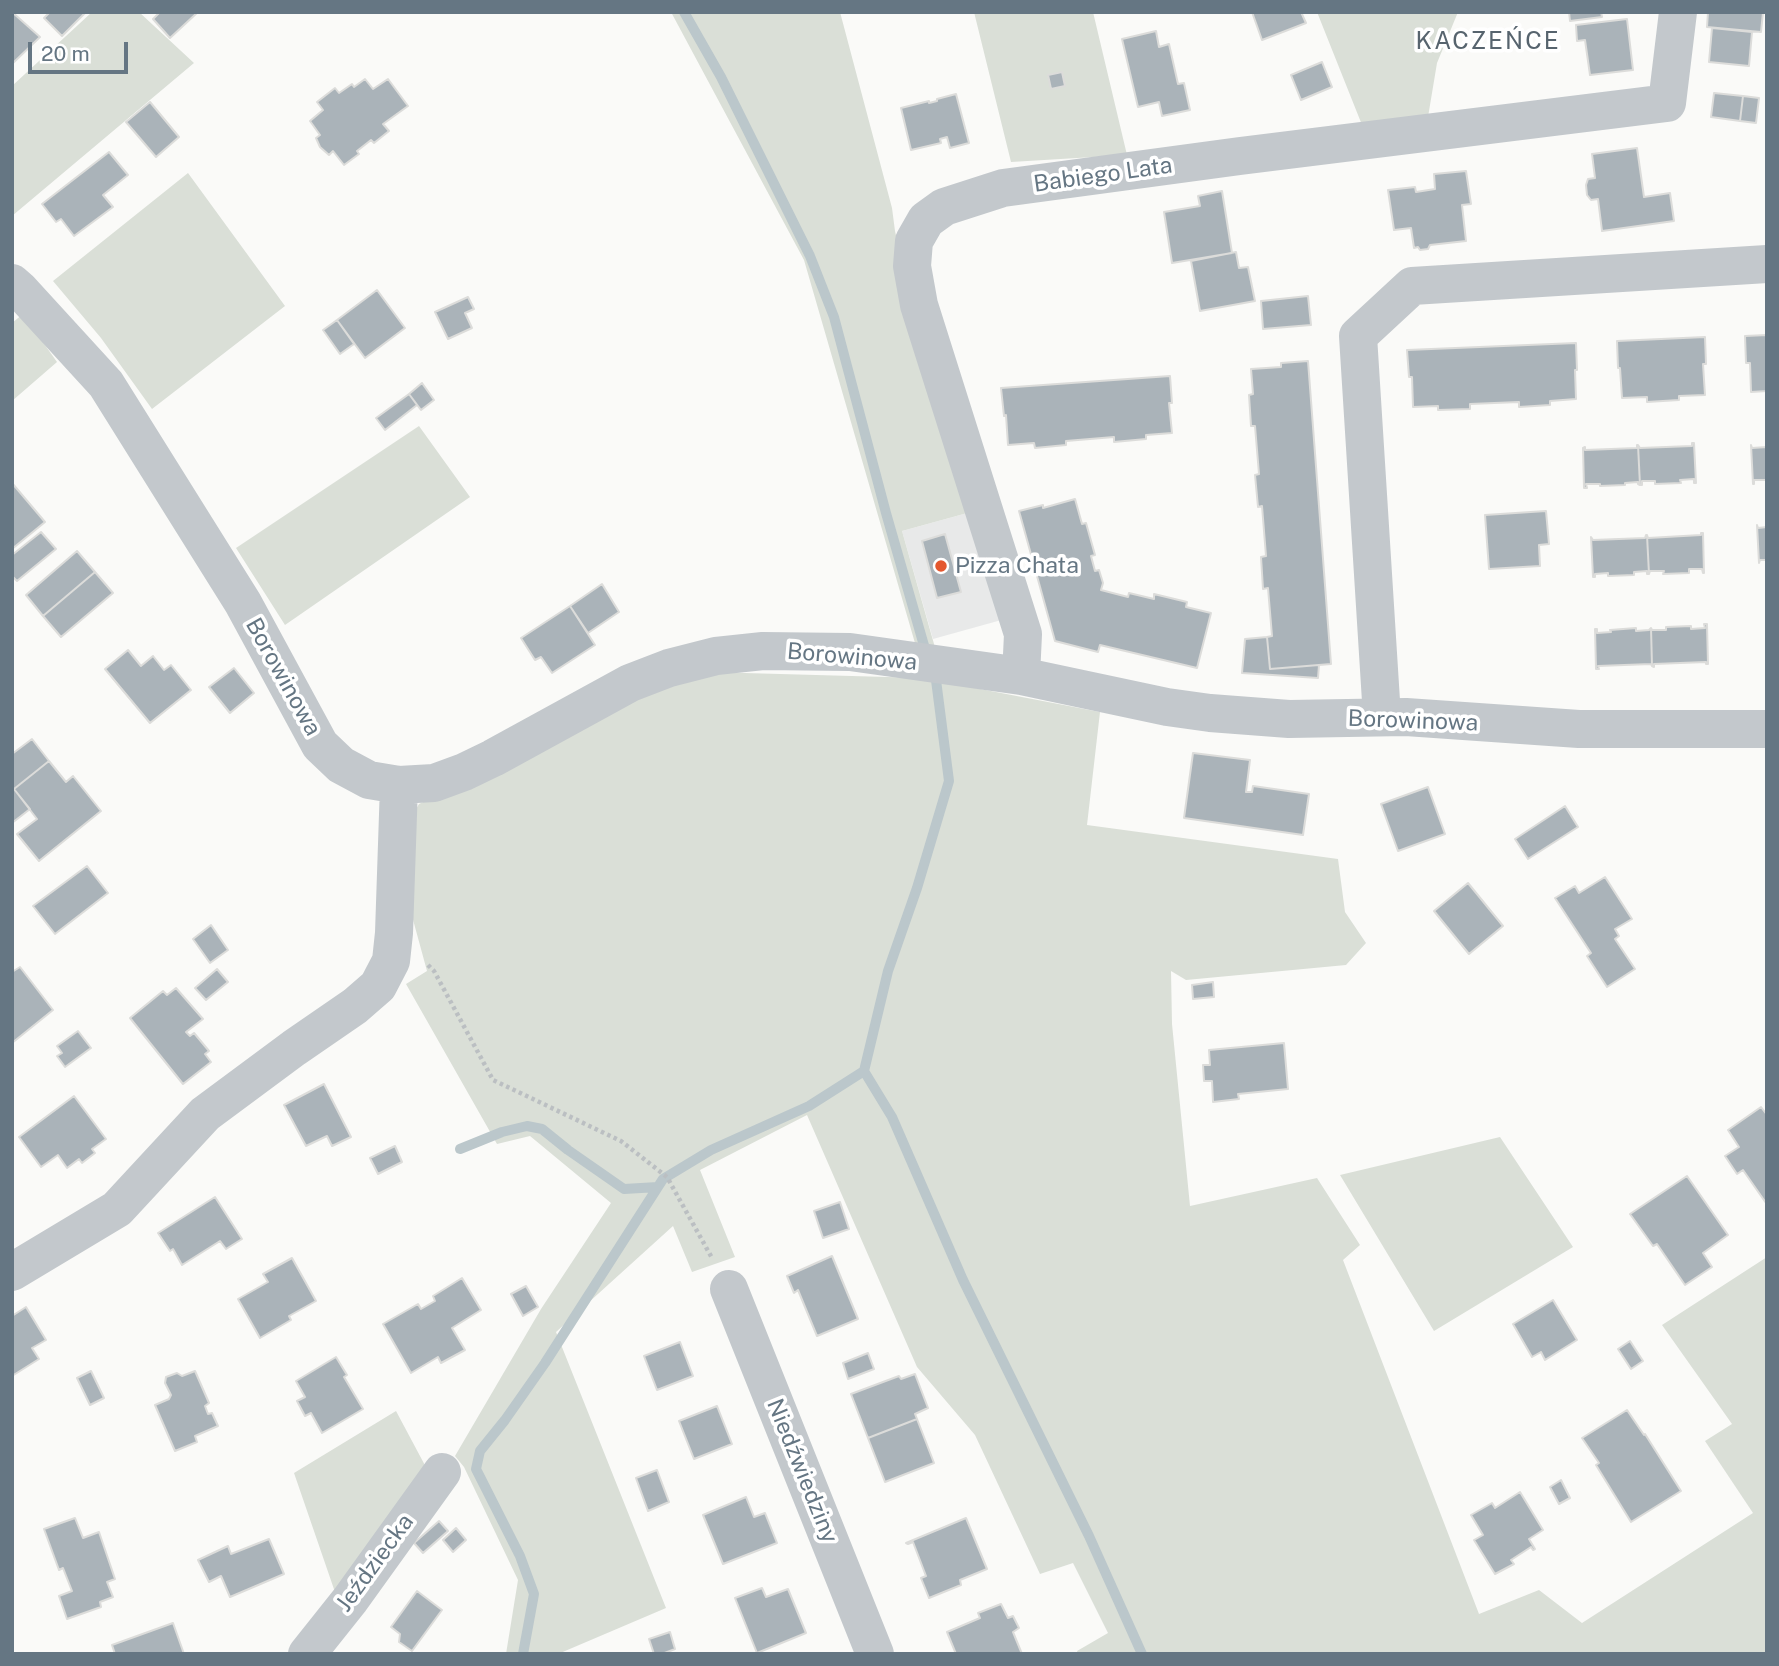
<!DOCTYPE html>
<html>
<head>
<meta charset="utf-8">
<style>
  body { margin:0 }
  #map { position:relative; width:1779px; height:1666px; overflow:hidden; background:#fafaf8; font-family:"Public Sans",sans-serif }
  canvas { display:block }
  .frame { position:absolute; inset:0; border:14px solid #657683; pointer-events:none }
  .scale { position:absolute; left:28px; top:42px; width:100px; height:32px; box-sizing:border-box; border:4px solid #657683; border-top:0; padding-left:9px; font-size:21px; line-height:24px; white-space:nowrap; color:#657683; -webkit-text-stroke:5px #fff; paint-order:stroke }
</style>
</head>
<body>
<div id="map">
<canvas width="1779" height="1666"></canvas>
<div class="frame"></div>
<div class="scale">20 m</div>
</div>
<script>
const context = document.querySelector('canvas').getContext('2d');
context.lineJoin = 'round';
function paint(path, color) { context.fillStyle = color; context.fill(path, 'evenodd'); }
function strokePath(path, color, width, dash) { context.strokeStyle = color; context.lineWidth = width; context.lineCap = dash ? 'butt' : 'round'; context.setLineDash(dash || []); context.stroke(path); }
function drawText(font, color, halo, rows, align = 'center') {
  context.font = font + ' "Public Sans",sans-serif'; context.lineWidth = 7; context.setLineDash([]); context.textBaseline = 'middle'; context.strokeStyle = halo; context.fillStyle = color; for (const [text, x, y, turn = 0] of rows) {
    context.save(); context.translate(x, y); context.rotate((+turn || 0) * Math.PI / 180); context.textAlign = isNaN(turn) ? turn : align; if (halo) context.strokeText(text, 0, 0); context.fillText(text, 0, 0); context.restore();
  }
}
paint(new Path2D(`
  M971 512 1005 619 933 639 902 531Z`), '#e8e9e9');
paint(new Path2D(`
  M92 12H139L194 63 12 216V86Z
  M671 12H840L892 208 895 231 926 369 971 512 902 531 936 651 917 650 804 260Z
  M974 12H1093L1127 155 1011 162Z
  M1317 12H1458L1437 63 1427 123 1364 130Z
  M188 173 285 306 152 409 101 338 53 281Z
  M23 314 57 362 12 401V323Z
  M419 426 470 497 285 625 236 548Z
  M709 672 923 678 1100 712 1087 825 1338 859 1345 912 1366 943 1346 965 1186 980 1171 971 1172 1024 1190 1206 1317 1178 1360 1245 1343 1260 1479 1614 1539 1590 1582 1623 1753 1513 1705 1441 1732 1424 1662 1325 1767 1257V1654H1078L1077 1651 1108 1633 1073 1563 1040 1574 975 1435 917 1367 807 1115 700 1170 735 1257 692 1272 673 1226 556 1332 666 1608 558 1654H506L518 1580 464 1467 455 1456 541 1309 611 1203 530 1136 497 1144 406 984 427 971 406 894 404 830 419 804 527 753 628 702Z
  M1500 1137 1573 1247 1434 1331 1340 1175Z
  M396 1411 428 1471 336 1595 294 1473Z`), '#dadfd7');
strokePath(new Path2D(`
  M684 12 721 77 810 256 834 317 886 513 925 649
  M864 1071 892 1117 963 1280 1089 1536 1142 1654
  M460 1149 502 1132 527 1126 542 1129 568 1150 624 1189 658 1187
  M523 1654 534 1594 520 1556 476 1469 480 1451 505 1420 545 1363 663 1179 711 1150 809 1106 864 1071 888 971 917 888 949 781 936 680`), '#bbc7cb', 10);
const building = new Path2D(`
  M12 12 40 37 12 64Z
  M50 12H86L62 36 44 18Z
  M160 12H198L170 38 153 19Z
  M1252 12H1301L1306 23 1262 40Z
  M1569 12H1601L1602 17 1570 21Z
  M1708 12H1763L1761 32 1707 27Z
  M1627 19 1633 70 1590 75 1585 40 1577 41 1576 25Z
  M1712 28 1752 32 1749 66 1709 62Z
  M1156 31 1159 47 1169 44 1178 84 1184 83 1190 110 1162 116 1159 102 1138 107 1122 39Z
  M1322 62 1332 87 1301 100 1291 75Z
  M1062 72 1065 86 1051 89 1048 75Z
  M365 79 373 89 388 79 408 106 383 124 389 131 374 143 371 140 357 151 359 154 344 165 333 151 329 155 320 147 316 138 320 135 310 121 323 110 317 102 335 88 339 93 352 84 354 87Z
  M1714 93 1743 96 1740 121 1711 117Z
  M956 94 969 143 950 148 947 137 940 139 941 143 911 150 901 108 929 101V103L937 101V99Z
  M1743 96 1759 98 1756 123 1740 121Z
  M150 102 179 137 156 157 126 122Z
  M1637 148 1644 197 1670 193 1674 221 1602 231 1598 199 1591 200 1587 195 1586 185 1588 179 1595 178 1592 154Z
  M109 152 128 175 103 195 113 207 74 236 61 219 56 222 42 204Z
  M1466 171 1471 204 1462 205 1466 241 1430 245 1428 249 1420 250 1418 247 1414 248 1411 228 1394 230 1388 190 1415 187 1416 192 1435 189 1434 174Z
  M1222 191 1232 253 1172 263 1164 212 1200 206 1198 196Z
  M1236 252 1239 268 1248 267 1255 301 1200 311 1191 261Z
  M377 290 405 328 365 358 337 320Z
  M1308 296 1311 325 1263 329 1261 301Z
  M468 297 474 309 465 313 472 328 448 339 435 312Z
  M337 320 354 344 340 354 323 330Z
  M1767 335V391L1751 392 1750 363H1746L1745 336Z
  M1705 337 1706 364H1703L1705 395 1679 396V400L1647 402V397L1622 398 1620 368H1618L1617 341Z
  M1576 343 1577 370H1575L1576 399 1550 401V405L1519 407V402L1470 404V409L1438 410V406L1413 407 1412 377H1409L1407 350Z
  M1308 361 1331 664 1270 669 1267 637 1272 636 1268 588 1263 589 1261 557 1266 556 1262 506 1258 507 1255 475 1259 474 1255 426H1251L1249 395 1253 394 1251 369 1281 367V363Z
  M1170 376 1172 403H1169L1172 433 1146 435V439L1114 442V437L1066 441V445L1035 448 1034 443 1008 445 1006 415 1004 416 1001 388Z
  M422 383 434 400 421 410 409 394Z
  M409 394 417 405 385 430 376 418Z
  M1692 443H1694L1696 483H1694V479L1680 480 1681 483 1655 484V481H1642V485H1640L1638 445 1640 448 1692 446Z
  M1637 445H1638L1640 485 1638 484V482L1625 483V485L1600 486V484H1586L1587 488H1584L1583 448 1585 447V450L1637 448Z
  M1751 445 1752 448 1767 447V480H1754V484H1753Z
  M12 483 45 522 12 549Z
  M1075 499 1082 524 1086 523 1095 555 1091 556 1095 571 1099 570 1103 583 1101 590 1128 597 1129 593 1154 599V594L1187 602 1186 607 1211 613 1197 668 1100 645 1098 652 1055 641 1019 511 1043 505V508Z
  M1546 511 1549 544 1539 545 1540 566 1489 569 1485 515Z
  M1757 525 1758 528 1767 527V560H1760L1759 563Z
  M41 532 56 549 17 581 12 576V555Z
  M1701 533H1703L1704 573H1703L1702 569H1689V573L1663 574 1664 571H1650L1649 574 1647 535 1648 538 1701 535Z
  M945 534 961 592 937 598 922 541Z
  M1646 535H1647L1649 574H1647V571L1634 572V575L1608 576V573L1595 574V577H1593L1591 537 1593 540 1645 538Z
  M77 551 95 572 43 616 26 595Z
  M95 572 113 593 61 637 43 616Z
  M602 584 619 612 588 633 570 606Z
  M570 606 595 645 552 673 541 657 535 660 521 638Z
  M1704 624H1707L1708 664H1706V662L1654 664V667L1652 666 1651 628 1652 630H1666V627L1691 626V629L1705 628Z
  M1636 628V631L1649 630 1651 628 1652 666 1651 664 1598 666 1599 669H1596L1595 629H1597V633L1611 632 1610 630Z
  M1267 637 1270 669 1319 665 1318 678 1242 673 1245 639Z
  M128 650 141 666 153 656 164 670 171 665 191 690 150 723 105 669Z
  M234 668 254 693 230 713 209 687Z
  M32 739 49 761 14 789 30 809 12 823V754Z
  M1193 753 1250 760 1246 792H1252L1253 786 1309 794 1303 835 1184 818Z
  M49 761 66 782 73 776 101 811 39 861 17 834 37 819 14 789Z
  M1428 787 1445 834 1398 851 1381 804Z
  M1565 806 1578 827 1528 859 1515 839Z
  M87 866 108 893 55 934 33 906Z
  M1605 877 1632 919 1615 929 1619 936 1615 939 1635 969 1607 987 1587 956 1591 953 1555 898 1575 886 1579 893Z
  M1468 883 1503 926 1469 954 1434 911Z
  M211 925 228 950 210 963 193 939Z
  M20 967 53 1010 12 1043V972Z
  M217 969 228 982 206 1000 195 988Z
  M1213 982 1214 997 1193 999 1192 985Z
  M176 988 203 1019 186 1032 190 1036 194 1033 209 1051 205 1054 211 1062 183 1084 130 1018 163 991 167 995Z
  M78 1031 91 1048 65 1067 57 1056 62 1053 57 1046Z
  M1284 1043 1288 1089 1238 1094 1239 1099 1213 1102 1212 1081H1204L1203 1065H1210L1209 1050Z
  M324 1084 351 1137 332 1146 327 1136 306 1146 284 1105Z
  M74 1096 106 1139 92 1149 95 1153 82 1163 79 1159 67 1168 58 1155 41 1167 19 1137Z
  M1761 1107 1767 1115 1766 1203 1743 1170 1737 1174 1725 1156 1739 1147 1728 1130Z
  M395 1146 402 1162 378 1174 370 1158Z
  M1687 1176 1728 1235 1703 1253 1712 1267 1685 1285 1657 1244 1653 1246 1630 1214Z
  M215 1197 242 1239 226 1249 220 1241 182 1265 173 1249 170 1251 158 1233Z
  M840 1202 849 1229 823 1238 814 1211Z
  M832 1256 858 1319 817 1336 798 1290 794 1293 787 1276Z
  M292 1258 316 1301 289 1316 291 1320 260 1338 238 1299 268 1282 263 1274Z
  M462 1278 481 1310 452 1328 465 1350 441 1363 438 1357 411 1373 383 1324 418 1304 421 1309 435 1301 433 1296Z
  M526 1286 538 1307 523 1316 511 1294Z
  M1553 1300 1577 1340 1545 1360 1541 1352 1532 1357 1513 1324Z
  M26 1307 46 1340 32 1348 39 1359 12 1376V1316Z
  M1630 1341 1643 1361 1631 1369 1618 1349Z
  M680 1342 693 1376 657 1390 644 1356Z
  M868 1353 874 1369 848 1379 843 1363Z
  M336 1357 347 1375 344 1377 363 1409 322 1433 311 1413 305 1416 297 1401 305 1397 296 1381Z
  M91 1371 104 1398 90 1405 77 1378Z
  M195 1371 209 1403 205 1406 208 1414 212 1413 218 1426 195 1436 197 1442 175 1451 155 1405 169 1399 171 1395 165 1383 166 1377 177 1373 182 1376Z
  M915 1374 928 1408 915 1414 917 1419 868 1438 851 1394 899 1376 901 1379Z
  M717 1406 732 1444 694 1459 679 1421Z
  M1627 1410 1644 1435 1645 1434 1681 1491 1631 1522 1596 1465 1599 1463 1582 1438Z
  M917 1419 934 1463 885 1482 868 1438Z
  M657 1470 669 1502 648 1511 636 1478Z
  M1561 1480 1570 1498 1559 1504 1550 1487Z
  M1520 1492 1543 1530 1529 1539 1535 1549 1533 1550 1531 1547 1511 1560 1514 1564 1495 1574 1474 1540 1483 1535 1471 1515 1492 1503 1495 1508Z
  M746 1497 754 1517 765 1513 777 1543 723 1564 703 1515Z
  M75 1518 83 1538 99 1532 115 1579 107 1582 113 1597 100 1602 101 1607 67 1619 59 1596 72 1591 63 1568 59 1570 44 1529Z
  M966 1518 987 1569 960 1580 961 1585 929 1598 921 1578 926 1576 913 1542 908 1544 906 1543Z
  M439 1521 448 1531 423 1553 414 1543Z
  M456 1528 466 1540 453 1552 443 1540Z
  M269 1539 284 1574 230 1597 221 1576 209 1582 198 1560 228 1546 231 1554Z
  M762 1588 766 1597 788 1589 806 1633 757 1653 735 1598Z
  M417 1591 442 1610 412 1651 399 1642 400 1634 391 1627Z
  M1001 1604 1008 1618 1013 1616 1019 1628 1013 1632 1022 1654H956L947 1632 980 1618 978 1613Z
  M173 1623 184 1654H115L112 1645Z
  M670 1632 675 1649 662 1654H654L649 1639Z`);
paint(building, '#aab3b9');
strokePath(building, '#dcdcda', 2);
strokePath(new Path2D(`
  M428 965 434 971 493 1080 621 1141 667 1177 712 1258`), '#bbbfc2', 4.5, [3.5, 3.5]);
strokePath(new Path2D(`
  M12 283 20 290 106 384 243 603 320 745 341 765 369 780 399 785 434 783 464 772 493 758 630 683 669 668 716 656 763 651 850 652 1021 676 1167 707 1210 713 1289 719 1406 717 1579 729H1767
  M1021 676 1023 634 919 305 912 266 914 241 926 220 944 207 1003 188 1240 156 1667 103 1678 12
  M1382 717 1358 336 1412 286 1767 264
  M12 1272 117 1209 205 1114 294 1048 355 1006 378 986 391 961 394 933 399 785
  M729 1289 875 1654
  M307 1654 350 1600 442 1472`), '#c3c8cc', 38);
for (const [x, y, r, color] of [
  [941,566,7,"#e4572e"]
]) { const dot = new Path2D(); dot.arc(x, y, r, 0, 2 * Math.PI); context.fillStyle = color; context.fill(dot); strokePath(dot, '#fff', 2.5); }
drawText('23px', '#657683', '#fff', [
  ["Babiego Lata",1103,175,-8],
  ["Borowinowa",852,657,5],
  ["Borowinowa",283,677,61],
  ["Borowinowa",1413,721,2],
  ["Niedźwiedziny",802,1471,68],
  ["Jeździecka",375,1563,-54]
]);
drawText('23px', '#657683', '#fff', [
  ["Pizza Chata",955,566]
], 'left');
context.letterSpacing = '2px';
drawText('24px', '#57646e', '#fff', [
  ["KACZEŃCE",1488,42]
]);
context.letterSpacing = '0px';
</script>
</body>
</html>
